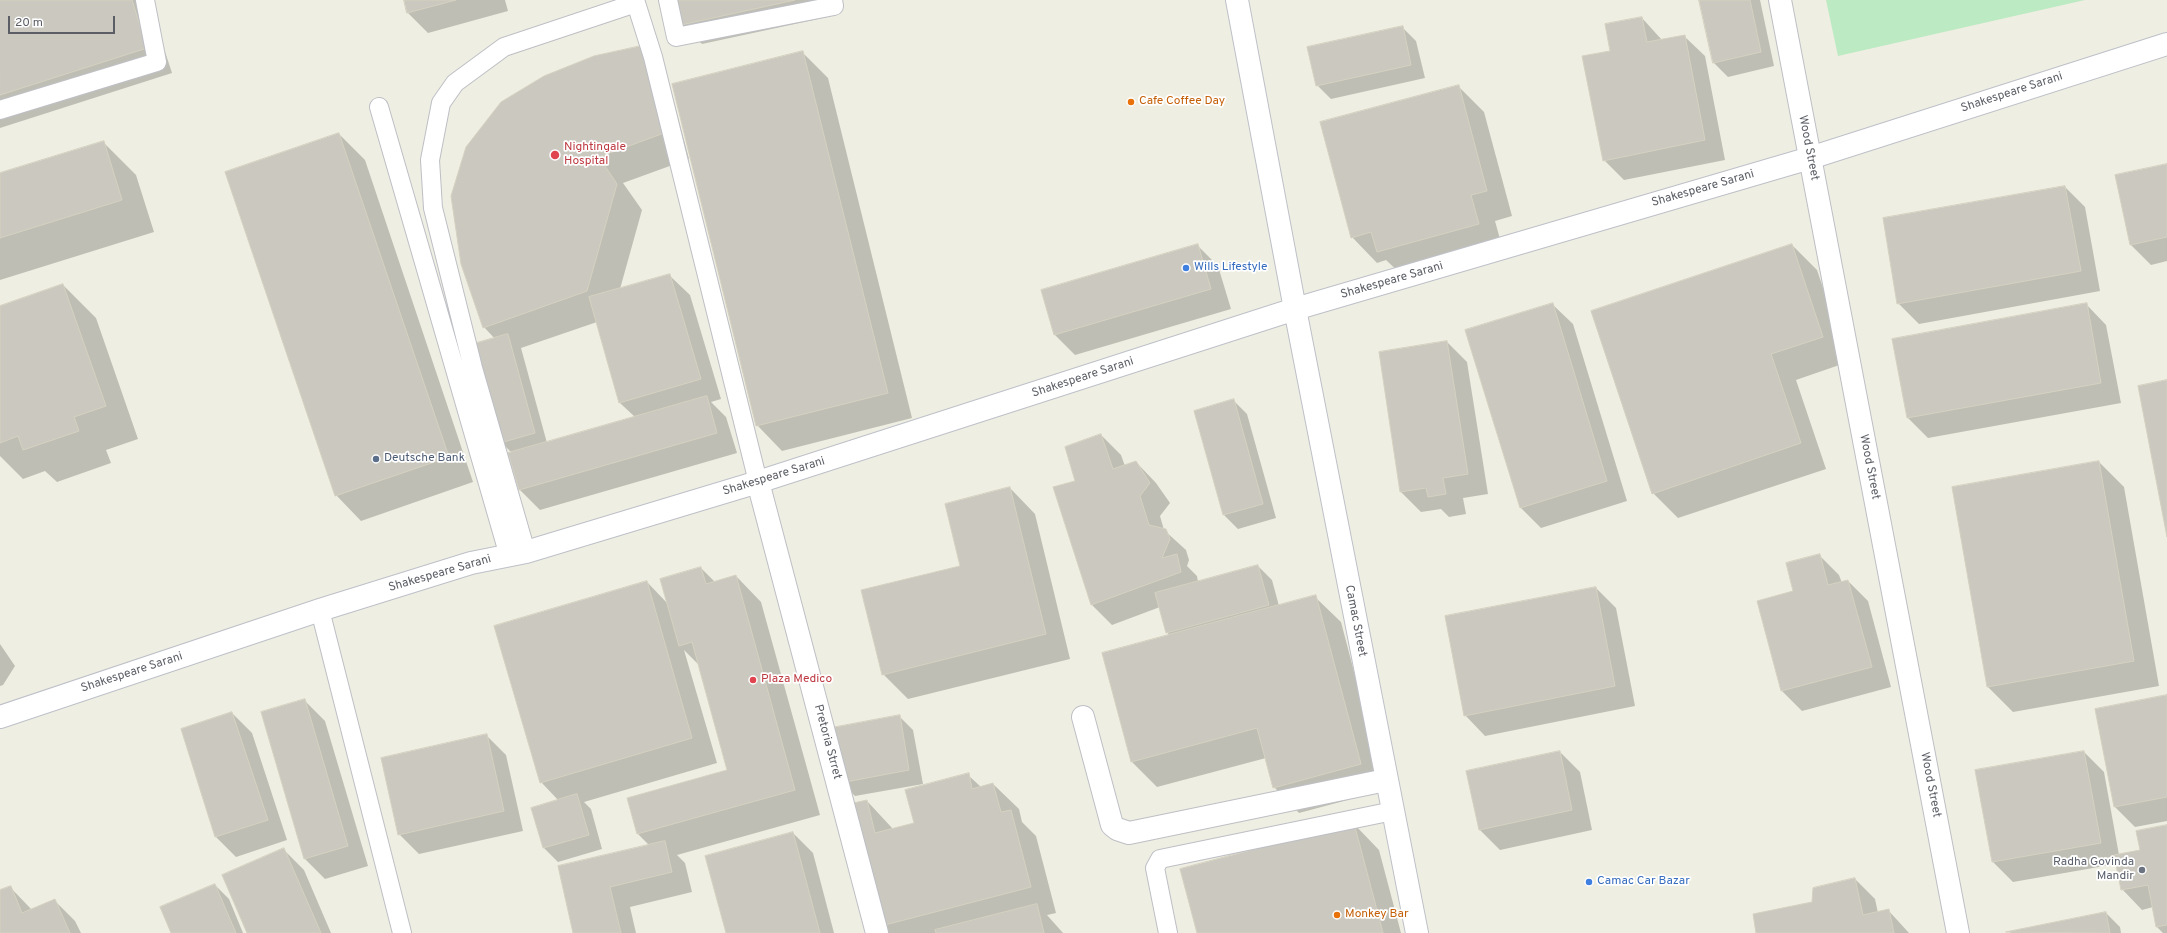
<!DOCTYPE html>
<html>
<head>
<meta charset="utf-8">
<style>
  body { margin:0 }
  #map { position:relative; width:2167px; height:933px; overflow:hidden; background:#efeee2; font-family:Overpass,sans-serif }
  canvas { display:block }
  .scale { position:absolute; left:8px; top:16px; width:107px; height:18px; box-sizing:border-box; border:2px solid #5b5e65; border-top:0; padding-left:5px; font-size:12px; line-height:14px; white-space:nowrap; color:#5b5e65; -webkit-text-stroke:3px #fff; paint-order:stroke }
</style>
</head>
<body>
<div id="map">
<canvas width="2167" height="933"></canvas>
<div class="scale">20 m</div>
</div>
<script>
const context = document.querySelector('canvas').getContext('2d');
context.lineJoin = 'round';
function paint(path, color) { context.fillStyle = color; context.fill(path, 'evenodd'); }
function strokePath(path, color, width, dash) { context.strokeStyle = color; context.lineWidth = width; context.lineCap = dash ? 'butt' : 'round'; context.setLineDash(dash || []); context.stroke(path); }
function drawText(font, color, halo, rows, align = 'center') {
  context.font = font + ' Overpass,sans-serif'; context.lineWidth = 3.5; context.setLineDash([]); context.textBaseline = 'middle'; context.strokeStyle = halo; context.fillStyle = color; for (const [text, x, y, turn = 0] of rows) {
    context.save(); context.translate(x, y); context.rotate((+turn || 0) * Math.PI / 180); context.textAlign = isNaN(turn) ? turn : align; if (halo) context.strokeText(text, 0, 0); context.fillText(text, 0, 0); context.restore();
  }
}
paint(new Path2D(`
  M1826 0H2085L1838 56Z`), '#bceac2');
paint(new Path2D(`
  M0 0H148L172 73 0 128Z
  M405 0H505L508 11 428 33 408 13Z
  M677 0H829L832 16 702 44 682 24Z
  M1700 0H1760L1774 66 1728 77 1714 63Z
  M1642 18 1662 40 1684 36 1705 56 1725 160 1624 180 1604 160 1611 52Z
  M1402 27 1416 41 1425 78 1331 99 1317 85Z
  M641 47 666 72 689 159 623 183 642 210 620 289 669 275 690 295 721 399 711 402 726 417 737 453 540 510 520 490 509 454 512 453 501 442 495 339 484 327ZM597 322 620 403 635 417 547 443 521 348Z
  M803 53 828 78 912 418 782 451 757 425Z
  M1458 86 1484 112 1512 216 1495 221 1503 250 1403 276 1386 260 1377 263 1352 237Z
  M339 134 365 160 473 482 361 521 336 495Z
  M103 142 136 175 154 232 0 280V174Z
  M2167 165V261L2151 265 2131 245Z
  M2065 187 2085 207 2100 291 1919 324 1898 303Z
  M1792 245 1817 270 1848 362 1796 380 1826 469 1678 518 1653 493Z
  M1198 246 1218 266 1231 309 1075 355 1055 335Z
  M63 285 96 318 138 439 106 450 111 463 57 482 45 471 23 479 0 456V307Z
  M1552 304 1573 324 1627 501 1541 528 1520 507Z
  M2086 304 2106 325 2121 403 1928 438 1908 418Z
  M1447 342 1467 362 1488 494 1463 498 1466 514 1449 517 1441 509 1421 512 1401 492Z
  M1233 400 1247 414 1276 518 1238 529 1224 515 1195 411Z
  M1101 435 1121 455 1125 466 1136 462 1156 483 1170 503 1160 516 1164 530 1186 550 1189 560 1187 566 1197 576 1198 582 1258 566 1272 580 1279 606 1315 597 1341 622 1385 790 1299 813 1274 787 1266 758 1157 787 1132 762 1170 636 1167 632 1160 607 1112 625 1091 604 1076 481Z
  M2099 462 2124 487 2159 686 2013 712 1988 687Z
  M1010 488 1035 514 1070 659 908 699 883 674 962 566Z
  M1819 555 1839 575 1842 583 1848 581 1868 601 1891 687 1802 711 1782 691 1795 592Z
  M701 568 715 582 736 576 761 602 820 815 677 855 685 863 692 892 630 907 636 933H574L559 867 650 846 638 834 729 771 699 665 684 650 717 763 584 802 591 809 602 849 558 862 544 848 532 809 559 801 541 782 647 582 668 604Z
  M1596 588 1616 608 1635 706 1485 736 1465 715Z
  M0 644 15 666 3 685 0 686Z
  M2167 696V821L2135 827 2115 807 2096 710Z
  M304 700 325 721 368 866 325 879 305 859Z
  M232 713 252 733 287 840 236 857 216 837 182 729Z
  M899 716 913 730 923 784 855 796 841 782Z
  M486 735 506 755 523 831 419 854 399 834Z
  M1560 752 1580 772 1592 830 1500 850 1480 830Z
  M2084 752 2104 772 2119 855 2141 851 2167 825V933H2163L2157 927 2153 907 2142 910 2122 889 2116 864 2013 882 1993 862Z
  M968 775 981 787 993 784 1019 809 1022 822 1036 836 1056 913 1047 915 1063 933H889L882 926 867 801 893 829 915 823Z
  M1354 824 1379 850 1401 933H1198Z
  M793 833 813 853 834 933H727Z
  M283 849 304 870 331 933H248Z
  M1855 879 1875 899 1878 913 1888 910 1909 933H1757Z
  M215 885 229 899 243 933H172Z
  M10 887 32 910 55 901 75 921 81 933H0V891Z
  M2106 913 2120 927 2121 933H2008Z`), '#0003');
const building = new Path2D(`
  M0 0H132L147 48 0 95Z
  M404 0H456L407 13Z
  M676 0H795L681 25Z
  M1699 0H1750L1761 52 1713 63Z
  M1642 17 1647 42 1685 35 1705 140 1603 161 1582 56 1610 51 1605 24Z
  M1403 26 1411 65 1316 86 1307 47Z
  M641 46 664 133 599 157 617 184 587 291 483 328 461 264 451 196 466 147 501 102 544 76 594 56Z
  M803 51 888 393 756 426 672 84Z
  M1459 85 1487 191 1471 195 1479 224 1377 252 1371 232 1351 238 1320 122Z
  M339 133 449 457 335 496 225 172Z
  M104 141 122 200 0 238V173Z
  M2167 164V237L2130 245 2115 175Z
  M2065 186 2081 271 1897 304 1883 218Z
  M1198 244 1211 289 1054 335 1041 290Z
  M1792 244 1823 337 1771 354 1801 443 1652 494 1591 311Z
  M670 274 701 379 619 403 589 297Z
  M63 284 106 406 74 417 79 431 23 450 18 436 0 443V306Z
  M1553 303 1607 481 1520 508 1465 330Z
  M2087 303 2101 383 1907 418 1892 339Z
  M508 334 535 433 500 443 473 344Z
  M1447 341 1468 474 1443 478 1446 494 1428 497 1426 488 1400 492 1379 352Z
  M2167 380V537L2138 386Z
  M707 396 717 433 519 490 508 453Z
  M1234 399 1263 504 1223 515 1194 411Z
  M1101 434 1113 469 1136 461 1150 483 1140 496 1149 525 1166 529 1170 539 1162 558 1177 554 1181 572 1091 605 1053 487 1075 481 1065 447Z
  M2099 461 2134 661 1987 687 1952 487Z
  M1010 487 1046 634 882 675 861 590 960 566 945 504Z
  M1820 554 1828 585 1848 580 1872 667 1781 691 1757 601 1793 591 1786 563Z
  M1258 565 1269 605 1166 633 1155 593Z
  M701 567 706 584 736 575 795 790 637 834 627 798 727 770 692 642 679 646 660 579Z
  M647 581 692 738 540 783 494 626Z
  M1596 587 1615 686 1464 716 1445 616Z
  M1316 595 1361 764 1273 788 1257 728 1131 762 1102 653Z
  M2167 695V797L2114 807 2095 709Z
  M305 699 348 846 304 859 261 712Z
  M232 712 268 820 215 837 181 729Z
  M900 715 909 770 840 783 831 728Z
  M487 734 504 811 398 835 381 758Z
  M1560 751 1572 810 1479 830 1466 771Z
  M2084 751 2101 843 1992 862 1975 770Z
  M969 773 972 789 993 783 1001 812 1011 810 1031 887 881 926 849 804 867 800 875 833 914 823 905 790Z
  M577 794 589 835 543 848 531 808Z
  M1354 823 1383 933H1197L1180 869Z
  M2167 825V925L2156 927 2148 885 2121 890 2114 855 2140 850 2136 831Z
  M793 832 820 933H726L705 856Z
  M665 841 672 872 610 887 621 933H573L558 866Z
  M284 848 321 933H247L222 875Z
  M1855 878 1863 915 1889 909 1894 933H1756L1753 914 1812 902 1813 888Z
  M215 884 236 933H171L160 907Z
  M11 886 22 913 55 899 70 933H0V890Z
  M1037 904 1044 933H936L935 930Z
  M2106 912 2110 933 2006 932Z`);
paint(building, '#cac8bf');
strokePath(building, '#d5d1c0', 1);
const lane = new Path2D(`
  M668 0 676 37 834 6 833 0
  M379 107 509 556
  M0 110 157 62 145 0
  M526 552 473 368 433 208 430 160 441 103 455 83 504 47 636 3 653 57 758 482
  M320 610 402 933
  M1168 933 1155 868 1160 859 1393 811`);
const street = new Path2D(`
  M1780 0 1958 933
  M758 482 877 933
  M1083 717 1112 825 1117 829 1129 833 1386 780`);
const secondary = new Path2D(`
  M1237 0 1295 309 1417 933
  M0 717 320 610 471 563 526 552 758 482 1295 309 1810 158 2167 44`);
strokePath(lane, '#bdbfc5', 20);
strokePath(street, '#bdbfc5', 24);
strokePath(secondary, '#bdc0c8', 24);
strokePath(lane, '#fff', 18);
strokePath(street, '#fff', 22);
strokePath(secondary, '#fff', 22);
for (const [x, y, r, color] of [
  [1131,102,4,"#e8710a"],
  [555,155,5,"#e0444e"],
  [1186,268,4,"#3f7fe0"],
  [376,459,4,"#5c6f8a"],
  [753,680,4,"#e0444e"],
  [2142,870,4,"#6b7280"],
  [1589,882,4,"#3f7fe0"],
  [1337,915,4,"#e8710a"]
]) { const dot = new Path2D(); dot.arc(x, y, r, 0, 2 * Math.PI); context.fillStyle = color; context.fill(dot); strokePath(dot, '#fff', 1.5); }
drawText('12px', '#5b5e65', '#fff', [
  ["Shakespeare Sarani",2012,93,-18],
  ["Wood Street",1808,148,79],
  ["Shakespeare Sarani",1703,189,-16],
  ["Shakespeare Sarani",1392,281,-16],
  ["Shakespeare Sarani",1083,378,-18],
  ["Wood Street",1869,467,79],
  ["Shakespeare Sarani",774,477,-17],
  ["Shakespeare Sarani",440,574,-16],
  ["Camac Street",1355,621,79],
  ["Shakespeare Sarani",132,673,-18],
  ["Pretoria Strret",827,742,75],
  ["Wood Street",1930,785,79]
]);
drawText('12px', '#c56008', '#fff', [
  ["Cafe Coffee Day",1139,102],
  ["Monkey Bar",1345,915]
], 'left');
drawText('12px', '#be3a42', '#fff', [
  ["Nightingale",564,148],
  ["Hospital",564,162],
  ["Plaza Medico",761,680]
], 'left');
drawText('12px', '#366cbe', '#fff', [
  ["Wills Lifestyle",1194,268],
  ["Camac Car Bazar",1597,882]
], 'left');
drawText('12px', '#4e5e75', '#fff', [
  ["Deutsche Bank",384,459]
], 'left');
drawText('12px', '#5b616d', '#fff', [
  ["Radha Govinda",2134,863],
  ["Mandir",2134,877]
], 'right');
</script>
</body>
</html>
